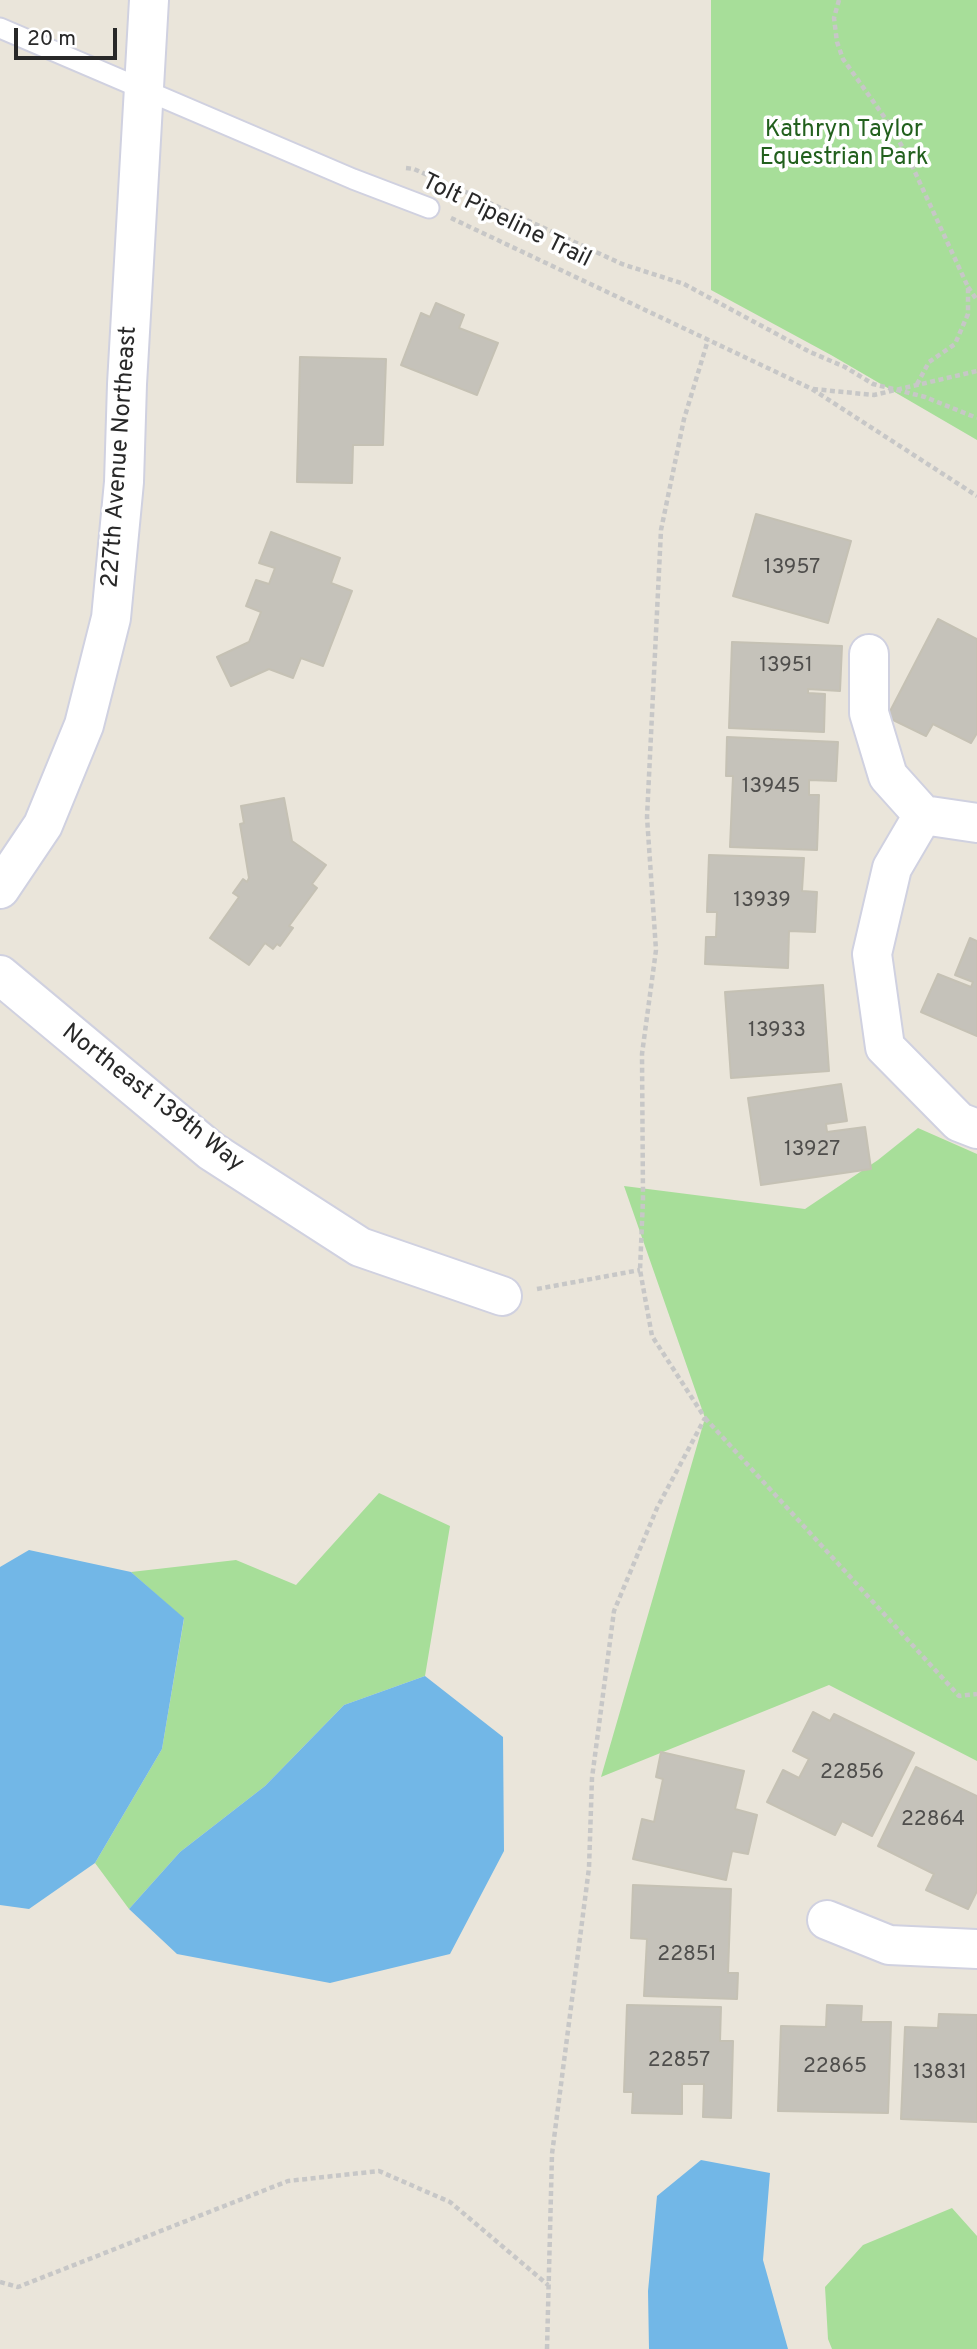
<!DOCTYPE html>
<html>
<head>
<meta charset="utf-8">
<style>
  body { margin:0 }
  #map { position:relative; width:977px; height:2349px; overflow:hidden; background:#eae5da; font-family:Overpass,sans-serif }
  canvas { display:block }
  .scale { position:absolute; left:14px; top:28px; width:103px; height:32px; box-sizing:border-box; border:4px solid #282828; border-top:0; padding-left:9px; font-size:21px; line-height:24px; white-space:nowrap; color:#282828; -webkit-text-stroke:5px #fff; paint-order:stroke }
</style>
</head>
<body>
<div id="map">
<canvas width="977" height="2349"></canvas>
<div class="scale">20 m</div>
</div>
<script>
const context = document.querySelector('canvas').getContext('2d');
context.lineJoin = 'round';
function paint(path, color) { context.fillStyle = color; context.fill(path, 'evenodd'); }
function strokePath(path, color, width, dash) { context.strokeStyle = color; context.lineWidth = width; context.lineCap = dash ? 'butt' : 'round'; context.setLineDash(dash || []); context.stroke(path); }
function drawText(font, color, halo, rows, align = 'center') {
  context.font = font + ' Overpass,sans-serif'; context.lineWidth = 7; context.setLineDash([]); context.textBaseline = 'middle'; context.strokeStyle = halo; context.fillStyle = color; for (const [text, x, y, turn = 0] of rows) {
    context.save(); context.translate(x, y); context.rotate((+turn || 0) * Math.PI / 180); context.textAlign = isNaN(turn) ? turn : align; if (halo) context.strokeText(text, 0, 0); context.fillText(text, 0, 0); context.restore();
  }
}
paint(new Path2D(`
  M711 0H977V440L831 355 711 290Z
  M918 1128 977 1154V1761L829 1685 601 1777 705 1418 624 1186 805 1209 878 1160Z
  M379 1493 450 1526 425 1676 344 1705 265 1786 180 1852 129 1909 95 1863 162 1749 184 1619 131 1572 236 1560 296 1585Z
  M952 2208 977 2236V2349H832L828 2339 825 2287 863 2245Z`), '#a7de99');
paint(new Path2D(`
  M29 1550 131 1572 184 1618 162 1749 95 1863 29 1909 0 1905V1567Z
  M425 1676 503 1737 504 1851 450 1954 330 1983 177 1954 129 1909 180 1852 265 1786 344 1705Z
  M701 2160 770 2173 763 2260 788 2349H649L648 2291 657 2196Z`), '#72b7e7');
const building = new Path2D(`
  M436 303 464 315 459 328 498 343 477 395 401 365 421 313 430 317Z
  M300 357 386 359 383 445H353L352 483 297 482Z
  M756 514 851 541 828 623 733 596Z
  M271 532 340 558 331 583 352 591 323 666 301 658 293 678 269 669 231 686 217 657 249 642 261 612 246 606 256 580 269 584 275 568 259 563Z
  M938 619 977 639V733L971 743 933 724 926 736 887 717Z
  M732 642 842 646 840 691 808 689V693L825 694 824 732 729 728Z
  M727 737 838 742 836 781 809 780V795H819L817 850 730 847 733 776H726Z
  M284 798 292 841 326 865 312 884 317 888 289 926 293 928 280 946 277 944 273 949 265 943 249 965 210 938 239 897 233 893 243 879 247 882 249 878 240 824 244 823 241 806Z
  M709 855 804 858 802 891 817 892 815 932 789 931 788 968 705 964 706 937H716L717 912H707Z
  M970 938 977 941V1036L921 1012 938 974 971 987 973 982 955 975Z
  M823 985 829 1071 731 1078 725 992Z
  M841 1084 847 1121 826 1124 827 1132 865 1127 871 1169 761 1185 748 1098Z
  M813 1712 830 1721 834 1714 914 1753 872 1836 842 1821 835 1835 767 1802 783 1770 799 1778 809 1759 793 1751Z
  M661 1752 744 1771 735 1809 757 1815 748 1854 732 1851 726 1880 633 1859 642 1819 654 1822 663 1779 656 1777Z
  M916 1767 977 1796V1891L968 1909 926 1890 934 1874 878 1846Z
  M633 1885 731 1889 728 1973H738L737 1999 644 1996 647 1939 631 1938Z
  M627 2005 721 2007 720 2041H733L731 2118 703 2117 704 2084H682V2114L632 2113 633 2092H624Z
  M827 2005 862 2006 861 2022H891L888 2113 778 2111 781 2026 826 2027Z
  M939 2014 977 2015V2122L901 2119 905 2027 938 2028Z`);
paint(building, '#c5c2ba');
strokePath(building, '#c5c1b4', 2);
const service = new Path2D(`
  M0 28 353 179 429 208`);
const minor = new Path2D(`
  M869 654V713L888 776 923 815 977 823
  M923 815 892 868 872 954 885 1047 959 1122 977 1129
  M0 889 43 825 84 725 111 618 124 482 127 384 149 0
  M0 975 211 1151 360 1247 502 1296
  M827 1920 889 1945 977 1949`);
strokePath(service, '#d0d1e0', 23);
strokePath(minor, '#d0d1e0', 42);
strokePath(new Path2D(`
  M839 0 834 18 837 42 843 59 890 125 908 157 968 287V314L955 344 929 362 916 386
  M406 168 414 169 434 178
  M442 181 622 264 684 284 810 352 845 367 873 384 925 397 977 418
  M451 218 812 389 977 496
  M968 287 977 300
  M813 389 874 395 977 371
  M537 1289 640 1270
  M705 1418 959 1696 977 1694
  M0 2282 18 2287 288 2181 379 2171 450 2202 548 2285
  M547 2349 552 2154 589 1868 592 1778 614 1611 657 1508 705 1418 652 1336 640 1270 643 1199 642 1054 656 950 647 817 661 530 684 419 708 340`), '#c7c7c7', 4.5, [5, 3.5]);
strokePath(service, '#fff', 19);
strokePath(minor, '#fff', 38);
drawText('21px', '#4f4e4c', null, [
  ["13957",792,569],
  ["13951",786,667],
  ["13945",771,788],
  ["13939",762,902],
  ["13933",777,1032],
  ["13927",812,1151],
  ["22856",852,1774],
  ["22864",933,1821],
  ["22851",687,1956],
  ["22857",679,2062],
  ["22865",835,2068],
  ["13831",940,2074]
]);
drawText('24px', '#22601d', '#fff', [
  ["Kathryn Taylor",844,131],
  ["Equestrian Park",844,159]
]);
drawText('24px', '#282828', '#fff', [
  ["Tolt Pipeline Trail",506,222,26],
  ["227th Avenue Northeast",121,457,-86],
  ["Northeast 139th Way",152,1099,38]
]);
</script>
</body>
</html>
